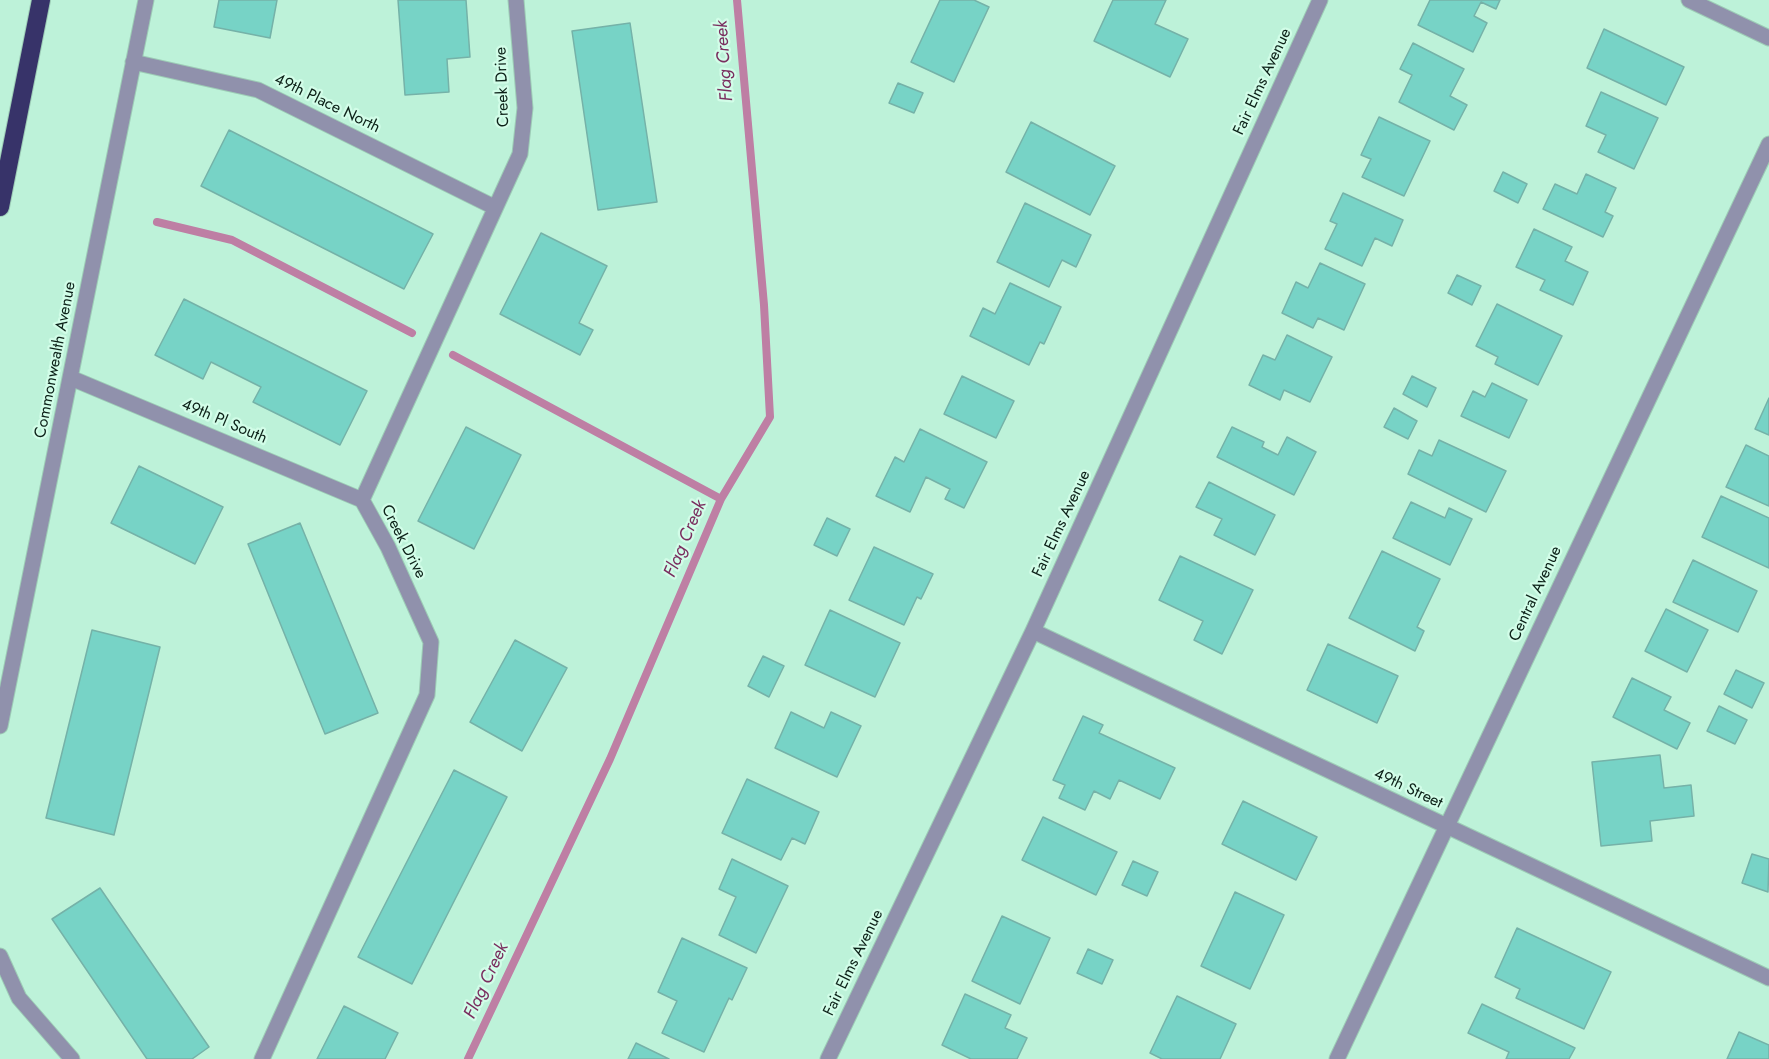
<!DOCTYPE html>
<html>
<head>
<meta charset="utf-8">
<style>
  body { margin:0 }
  canvas { display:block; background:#bdf2d9 }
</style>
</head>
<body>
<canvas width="1769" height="1059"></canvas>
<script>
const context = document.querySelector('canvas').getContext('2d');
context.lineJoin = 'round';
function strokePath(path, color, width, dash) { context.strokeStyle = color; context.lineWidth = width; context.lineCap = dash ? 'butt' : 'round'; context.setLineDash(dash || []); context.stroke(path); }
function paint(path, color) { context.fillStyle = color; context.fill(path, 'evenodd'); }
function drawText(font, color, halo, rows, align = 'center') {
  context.font = font + ' Jost,sans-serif'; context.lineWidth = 4.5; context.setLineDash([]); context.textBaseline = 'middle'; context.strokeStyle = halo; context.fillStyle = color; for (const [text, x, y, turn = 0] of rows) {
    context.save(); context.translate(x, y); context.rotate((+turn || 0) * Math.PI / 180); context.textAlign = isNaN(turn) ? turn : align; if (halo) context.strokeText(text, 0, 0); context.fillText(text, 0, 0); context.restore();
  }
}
strokePath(new Path2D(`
  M157 222 232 240 412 333
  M453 355 721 499
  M468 1059 610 759 721 499 770 417 764 305 737 0`), '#be7fa4', 8);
const building = new Path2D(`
  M219 0H277L270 38 214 27Z
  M398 0H466L470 57 447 59 449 92 405 95Z
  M940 0H974L989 7 954 82 911 62Z
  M1113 0H1166L1155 24 1188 39 1170 77 1094 41Z
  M1430 0H1500L1496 9 1481 2 1474 16 1487 23 1473 52 1418 25Z
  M630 23 657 202 598 210 572 31Z
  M1604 29 1684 67 1666 105 1587 68Z
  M1413 43 1464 69 1450 96 1467 105 1454 130 1399 102 1412 75 1400 69Z
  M898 83 923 93 914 113 889 103Z
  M1601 92 1658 118 1634 169 1598 152 1606 135 1586 126Z
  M1379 117 1430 141 1404 196 1362 177 1371 159 1361 155Z
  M1031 122 1115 166 1090 215 1006 172Z
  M229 130 433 234 404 289 201 186Z
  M1503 172 1527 184 1518 203 1494 191Z
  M1586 174 1616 188 1605 212 1613 216 1603 237 1543 209 1555 184 1577 194Z
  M1343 193 1403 220 1392 246 1375 238 1362 266 1325 249 1337 224 1330 221Z
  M1025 203 1091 235 1076 267 1062 260 1049 287 997 262Z
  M1534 229 1572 247 1565 261 1588 272 1573 305 1540 290 1545 280 1516 267Z
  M541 233 607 266 579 323 593 330 580 355 500 314Z
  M1320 263 1365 284 1344 330 1318 318 1313 328 1282 313 1296 282 1308 288Z
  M1457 275 1481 286 1472 305 1448 293Z
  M1010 283 1061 307 1044 344 1040 342 1029 365 970 336 983 308 995 314Z
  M184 299 367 391 340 445 253 402 261 387 211 362 203 379 155 355Z
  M1497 304 1562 336 1538 385 1495 364 1498 357 1476 346Z
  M1287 335 1332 357 1310 402 1284 390 1280 400 1249 385 1263 355 1275 360Z
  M962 376 1014 401 996 438 944 414Z
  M1412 376 1436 388 1427 407 1403 394Z
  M1492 383 1527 400 1509 438 1461 416 1473 391 1485 397Z
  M1769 398V435L1755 429Z
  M1394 408 1417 421 1408 439 1384 427Z
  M466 427 521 455 474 549 418 521Z
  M1232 427 1264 442 1262 447 1278 455 1287 437 1316 452 1294 495 1217 457Z
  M920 429 987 462 964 508 945 499 950 489 926 477 910 512 876 496 895 457 904 462Z
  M1439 440 1506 471 1486 512 1408 474 1419 450 1432 456Z
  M1746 445 1769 456V506L1726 487Z
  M139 466 223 507 195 564 111 523Z
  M1209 482 1275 515 1255 555 1214 535 1222 519 1196 507Z
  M1721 496 1769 518V568L1702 537Z
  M1411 502 1445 518 1449 508 1472 519 1450 565 1393 538Z
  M827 518 850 529 837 556 814 545Z
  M300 523 378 713 325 734 248 544Z
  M874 547 933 574 921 599 917 597 904 625 849 600Z
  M1382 551 1440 579 1417 627 1424 631 1415 651 1349 618Z
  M1180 556 1253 590 1222 654 1194 640 1203 621 1159 600Z
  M1693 560 1757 591 1738 632 1673 602Z
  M1666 609 1708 630 1687 672 1645 651Z
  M830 610 900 643 875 697 805 665Z
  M92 630 160 647 114 835 46 818Z
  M515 640 567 668 522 751 470 722Z
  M1328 644 1398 676 1377 723 1307 690Z
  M763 656 784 666 769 697 748 686Z
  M1736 670 1764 683 1752 708 1724 694Z
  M1632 678 1671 697 1664 710 1690 723 1677 749 1613 717Z
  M1719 706 1747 720 1735 744 1707 731Z
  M791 712 824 728 831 712 861 726 837 777 775 748Z
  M1083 716 1103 725 1099 733 1175 768 1160 799 1119 780 1110 799 1094 791 1085 810 1059 798 1065 785 1053 780Z
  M1660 755 1664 788 1691 785 1694 816 1650 821 1652 841 1601 846 1592 762Z
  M454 770 507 797 412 984 358 957Z
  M747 779 819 812 805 844 792 838 781 860 722 833Z
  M1243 801 1317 837 1296 880 1222 844Z
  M1043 817 1117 852 1096 895 1022 860Z
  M1752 854 1769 859 1768 892 1742 883Z
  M732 859 788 886 756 953 719 935 736 897 719 889Z
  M1133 861 1158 872 1147 896 1122 885Z
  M100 888 209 1047 192 1059H147L52 919Z
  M1235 892 1284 915 1250 989 1201 966Z
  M1002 916 1050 938 1020 1004 972 981Z
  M1517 928 1611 972 1584 1029 1516 998 1520 989 1495 977Z
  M682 938 747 968 732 1000 729 998 704 1052 662 1033 677 1001 658 992Z
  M1088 949 1113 960 1102 984 1077 973Z
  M965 994 1011 1015 1005 1028 1027 1038 1017 1059H971L942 1045Z
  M1177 996 1236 1024 1220 1059H1162L1150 1053Z
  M1482 1004 1575 1048 1569 1059H1506L1509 1052 1468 1033Z
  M344 1006 398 1033 385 1059H317Z
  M1739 1032 1769 1045V1059H1727Z
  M636 1043 669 1059H628Z`);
paint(building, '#77d3c6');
strokePath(building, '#75b2a8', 1.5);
const minor = new Path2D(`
  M1689 0 1769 38
  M133 62 258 90 494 207
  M71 378 362 500
  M1033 631 1769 978
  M0 726 146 0
  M0 956 19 998 72 1059
  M262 1059 427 695 431 642 388 547 362 500 520 154 525 108 516 0
  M828 1059 1033 631 1320 0
  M1337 1059 1769 144`);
const highway = new Path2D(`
  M0 207 41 0`);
strokePath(minor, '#9dccb6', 17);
strokePath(highway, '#9dccb6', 20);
strokePath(minor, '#9091ac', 15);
strokePath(highway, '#373369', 18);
drawText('16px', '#0b2017', '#d2fde8', [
  ["Fair Elms Avenue",1263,82,-65],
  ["Creek Drive",503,87,-92],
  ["49th Place North",327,104,26],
  ["Commonwealth Avenue",56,360,-79],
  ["49th Pl South",224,422,23],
  ["Fair Elms Avenue",1062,524,-65],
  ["Creek Drive",403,542,63],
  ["Central Avenue",1536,594,-65],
  ["49th Street",1408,789,25],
  ["Fair Elms Avenue",854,963,-64]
]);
drawText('italic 18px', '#7a2e5f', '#d2fde8', [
  ["Flag Creek",725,61,-94],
  ["Flag Creek",686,539,-67],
  ["Flag Creek",487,981,-65]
]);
</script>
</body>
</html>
